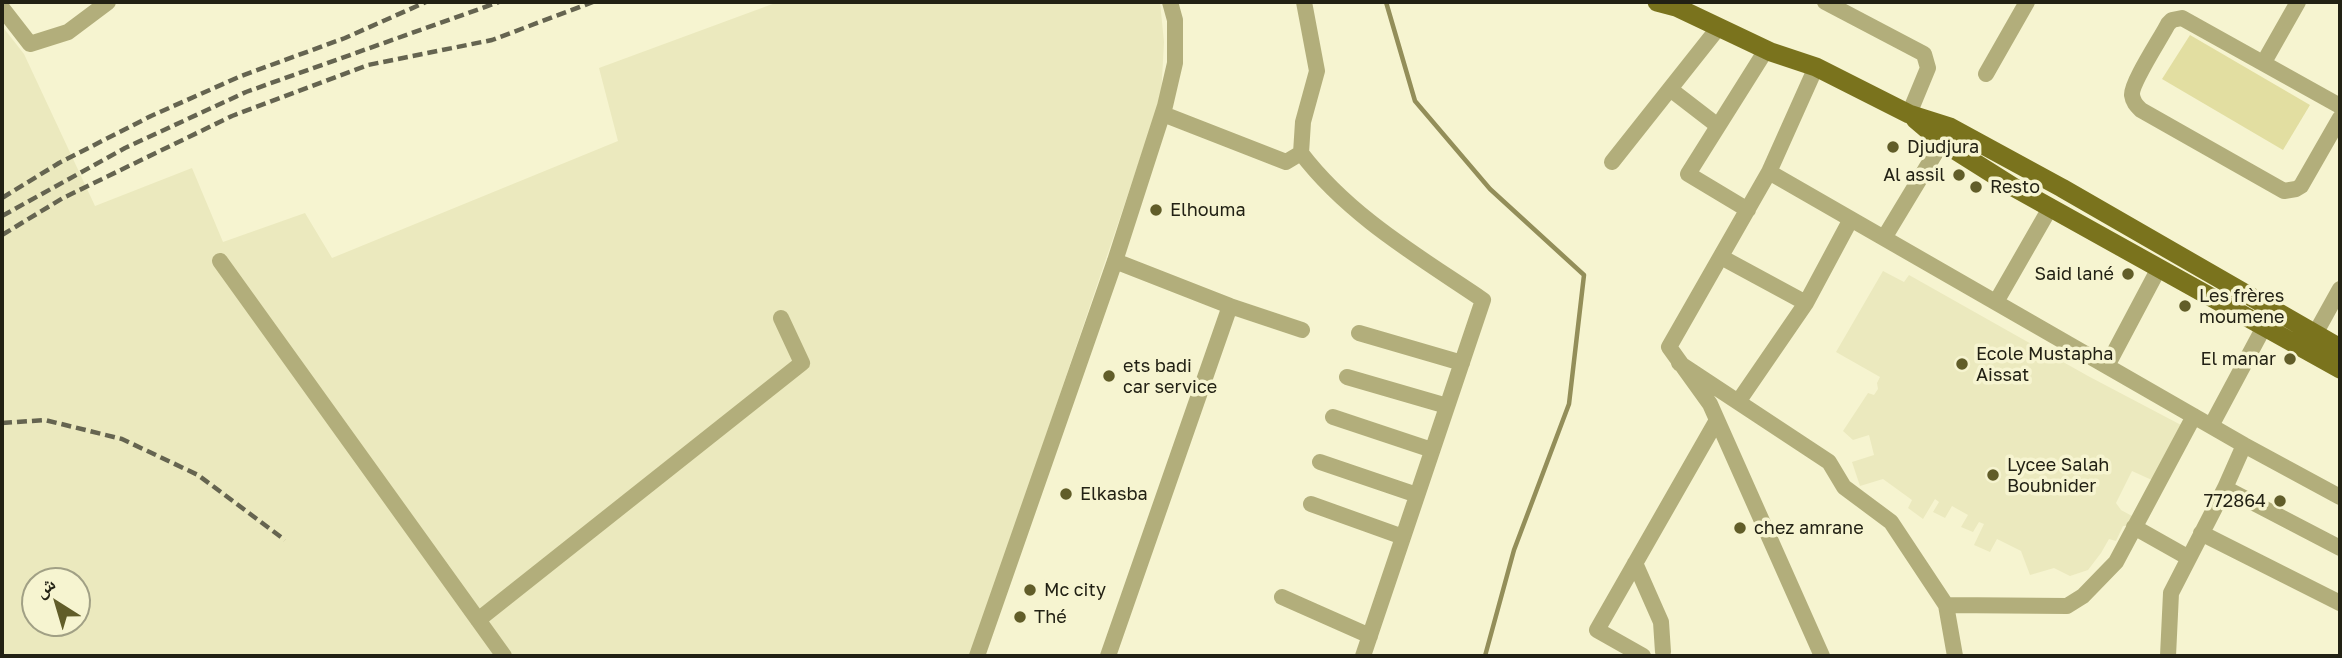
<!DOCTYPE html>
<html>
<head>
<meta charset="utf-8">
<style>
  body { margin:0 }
  #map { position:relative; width:2342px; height:658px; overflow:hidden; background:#f6f4d0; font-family:"Golos Text","Noto Naskh Arabic",sans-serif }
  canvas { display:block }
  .frame { position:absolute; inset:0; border:4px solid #222114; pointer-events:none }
  .north { position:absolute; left:21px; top:567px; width:70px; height:70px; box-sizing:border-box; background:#f6f4d0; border:2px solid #a1a085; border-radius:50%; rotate:323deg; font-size:19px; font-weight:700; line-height:28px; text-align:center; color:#222114 }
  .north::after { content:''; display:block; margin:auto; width:24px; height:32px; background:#615d29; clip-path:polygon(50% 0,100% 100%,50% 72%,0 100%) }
</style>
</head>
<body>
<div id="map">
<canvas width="2342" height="658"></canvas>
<div class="frame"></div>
<div class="north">ش</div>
</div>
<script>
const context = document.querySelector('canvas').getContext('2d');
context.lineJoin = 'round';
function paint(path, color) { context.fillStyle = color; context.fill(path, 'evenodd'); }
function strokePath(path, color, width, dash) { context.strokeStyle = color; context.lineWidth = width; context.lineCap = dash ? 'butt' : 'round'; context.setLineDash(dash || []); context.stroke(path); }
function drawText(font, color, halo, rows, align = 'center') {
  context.font = font + ' "Golos Text",sans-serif'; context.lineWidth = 7; context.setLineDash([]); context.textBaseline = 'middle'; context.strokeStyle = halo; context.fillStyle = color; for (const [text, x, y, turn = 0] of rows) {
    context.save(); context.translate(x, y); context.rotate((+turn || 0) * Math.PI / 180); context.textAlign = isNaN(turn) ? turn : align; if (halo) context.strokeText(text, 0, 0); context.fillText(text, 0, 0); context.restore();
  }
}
paint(new Path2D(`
  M778 2H1160L1164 42 1161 97 971 656H2V26L24 54 95 206 192 168 223 242 305 213 332 258 618 141 599 68ZM35 581H77V623H35Z
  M1883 271 1904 282 1909 275 2088 376 2183 426 2154 481 2132 471 2116 503 2121 510 2132 516 2127 526H2123L2116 541 2109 539 2101 553 2088 570 2070 576 2054 568 2030 575 2021 551 1997 539 1990 552 1974 545 1984 524 1979 522 1973 532 1961 527 1968 515 1952 506 1945 518 1933 512 1939 502 1935 499 1923 519 1908 508 1912 500 1883 479 1860 486 1852 462 1874 455 1869 435 1853 440 1843 431 1868 393 1874 395 1878 389 1877 383 1880 377 1836 352Z`), '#ebe9be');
paint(new Path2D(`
  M2190 35 2310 105 2283 150 2162 79Z`), '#e2dea1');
strokePath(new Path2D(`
  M1386 2 1415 101 1490 189 1584 275 1569 404 1514 550 1485 656`), '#938e59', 4.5);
strokePath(new Path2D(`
  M1304 2 1317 71 1303 122 1301 153C1349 216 1418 256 1483 300L1363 656
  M1825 2 1924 54 1928 68 1909 114
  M2 8 30 44 68 32 108 2
  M2264 62 2298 2
  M1816 67 1769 172 1669 347 1710 404 1822 656
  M1986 74 2027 2
  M1670 89 1718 126
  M2340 106 2182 18 2172 20 2168 24C2161 38 2131 83 2132 95 2133 102 2136 105 2141 110L2284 191 2296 189 2301 186 2340 118
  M1163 114 1286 162 1301 153
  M1612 162 1719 27
  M1769 172 2244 445
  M1748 210 1688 174 1766 50
  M1884 238 1942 142
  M1721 257 1806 303
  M220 261 504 656
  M1115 261 1230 306 1302 330
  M1996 302 2050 208
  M1359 333 1462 363
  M2315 334 2340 289
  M1679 363 1829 462 1844 487 1891 522 1946 605 2067 606 2083 596 2116 562 2194 416
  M2107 366 2159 268
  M1347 377 1447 406
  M1738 402 1806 303 1851 219
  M1333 417 1432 450
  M2211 426 2264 327
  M1320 462 1417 495
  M2225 488 2340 548
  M1311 504 1403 537
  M2134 527 2189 558
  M2201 533 2340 603
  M1635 563 1661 622 1663 652
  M1282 597 1370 636
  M1946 605 1955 656
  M478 620 802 363 781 318
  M977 656 1115 261 1165 106 1175 63V20L1170 2
  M1108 656 1230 306
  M1643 656 1597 630 1717 420
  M2168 656 2171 593 2225 488 2244 445 2340 497`), '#b2ae7b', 16);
strokePath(new Path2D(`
  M1657 2 1676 7 1771 52 1816 67 1909 114 1950 127 2062 188 2340 348
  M1915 119 1942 142 2015 188 2340 369`), '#7a731d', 19);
strokePath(new Path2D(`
  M2 198 59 163 151 116 241 76 345 38 426 2
  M2 216 125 148 246 92 499 2
  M2 235 63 198 232 116 368 65 492 40 593 2
  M2 423 45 420 122 439 198 475 285 540`), '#656450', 4.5, [10, 5]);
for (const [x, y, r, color] of [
  [1893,147,7,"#615d29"],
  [1959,175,7,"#615d29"],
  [1976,187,7,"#615d29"],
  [1156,210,7,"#615d29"],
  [2128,274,7,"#615d29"],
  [2185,306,7,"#615d29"],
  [2290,359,7,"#615d29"],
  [1962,364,7,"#615d29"],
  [1109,376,7,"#615d29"],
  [1993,475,7,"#615d29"],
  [1066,494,7,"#615d29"],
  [2280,501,7,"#615d29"],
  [1740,528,7,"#615d29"],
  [1030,590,7,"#615d29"],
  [1020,617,7,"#615d29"]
]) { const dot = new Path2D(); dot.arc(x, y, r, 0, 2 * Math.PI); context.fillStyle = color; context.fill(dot); strokePath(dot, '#f6f4d0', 2.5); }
drawText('18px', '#222114', '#f6f4d0', [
  ["Djudjura",1907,147],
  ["Al assil",1945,175,"right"],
  ["Resto",1990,187],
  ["Elhouma",1170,210],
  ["Said lané",2114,274,"right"],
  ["Les frères",2199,296],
  ["moumene",2199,317],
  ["Ecole Mustapha",1976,354],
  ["Aissat",1976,375],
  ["El manar",2276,359,"right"],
  ["ets badi",1123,366],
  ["car service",1123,387],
  ["Lycee Salah",2007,465],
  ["Boubnider",2007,486],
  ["Elkasba",1080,494],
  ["772864",2266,501,"right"],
  ["chez amrane",1754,528],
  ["Mc city",1044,590],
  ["Thé",1034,617]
], 'left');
</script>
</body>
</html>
